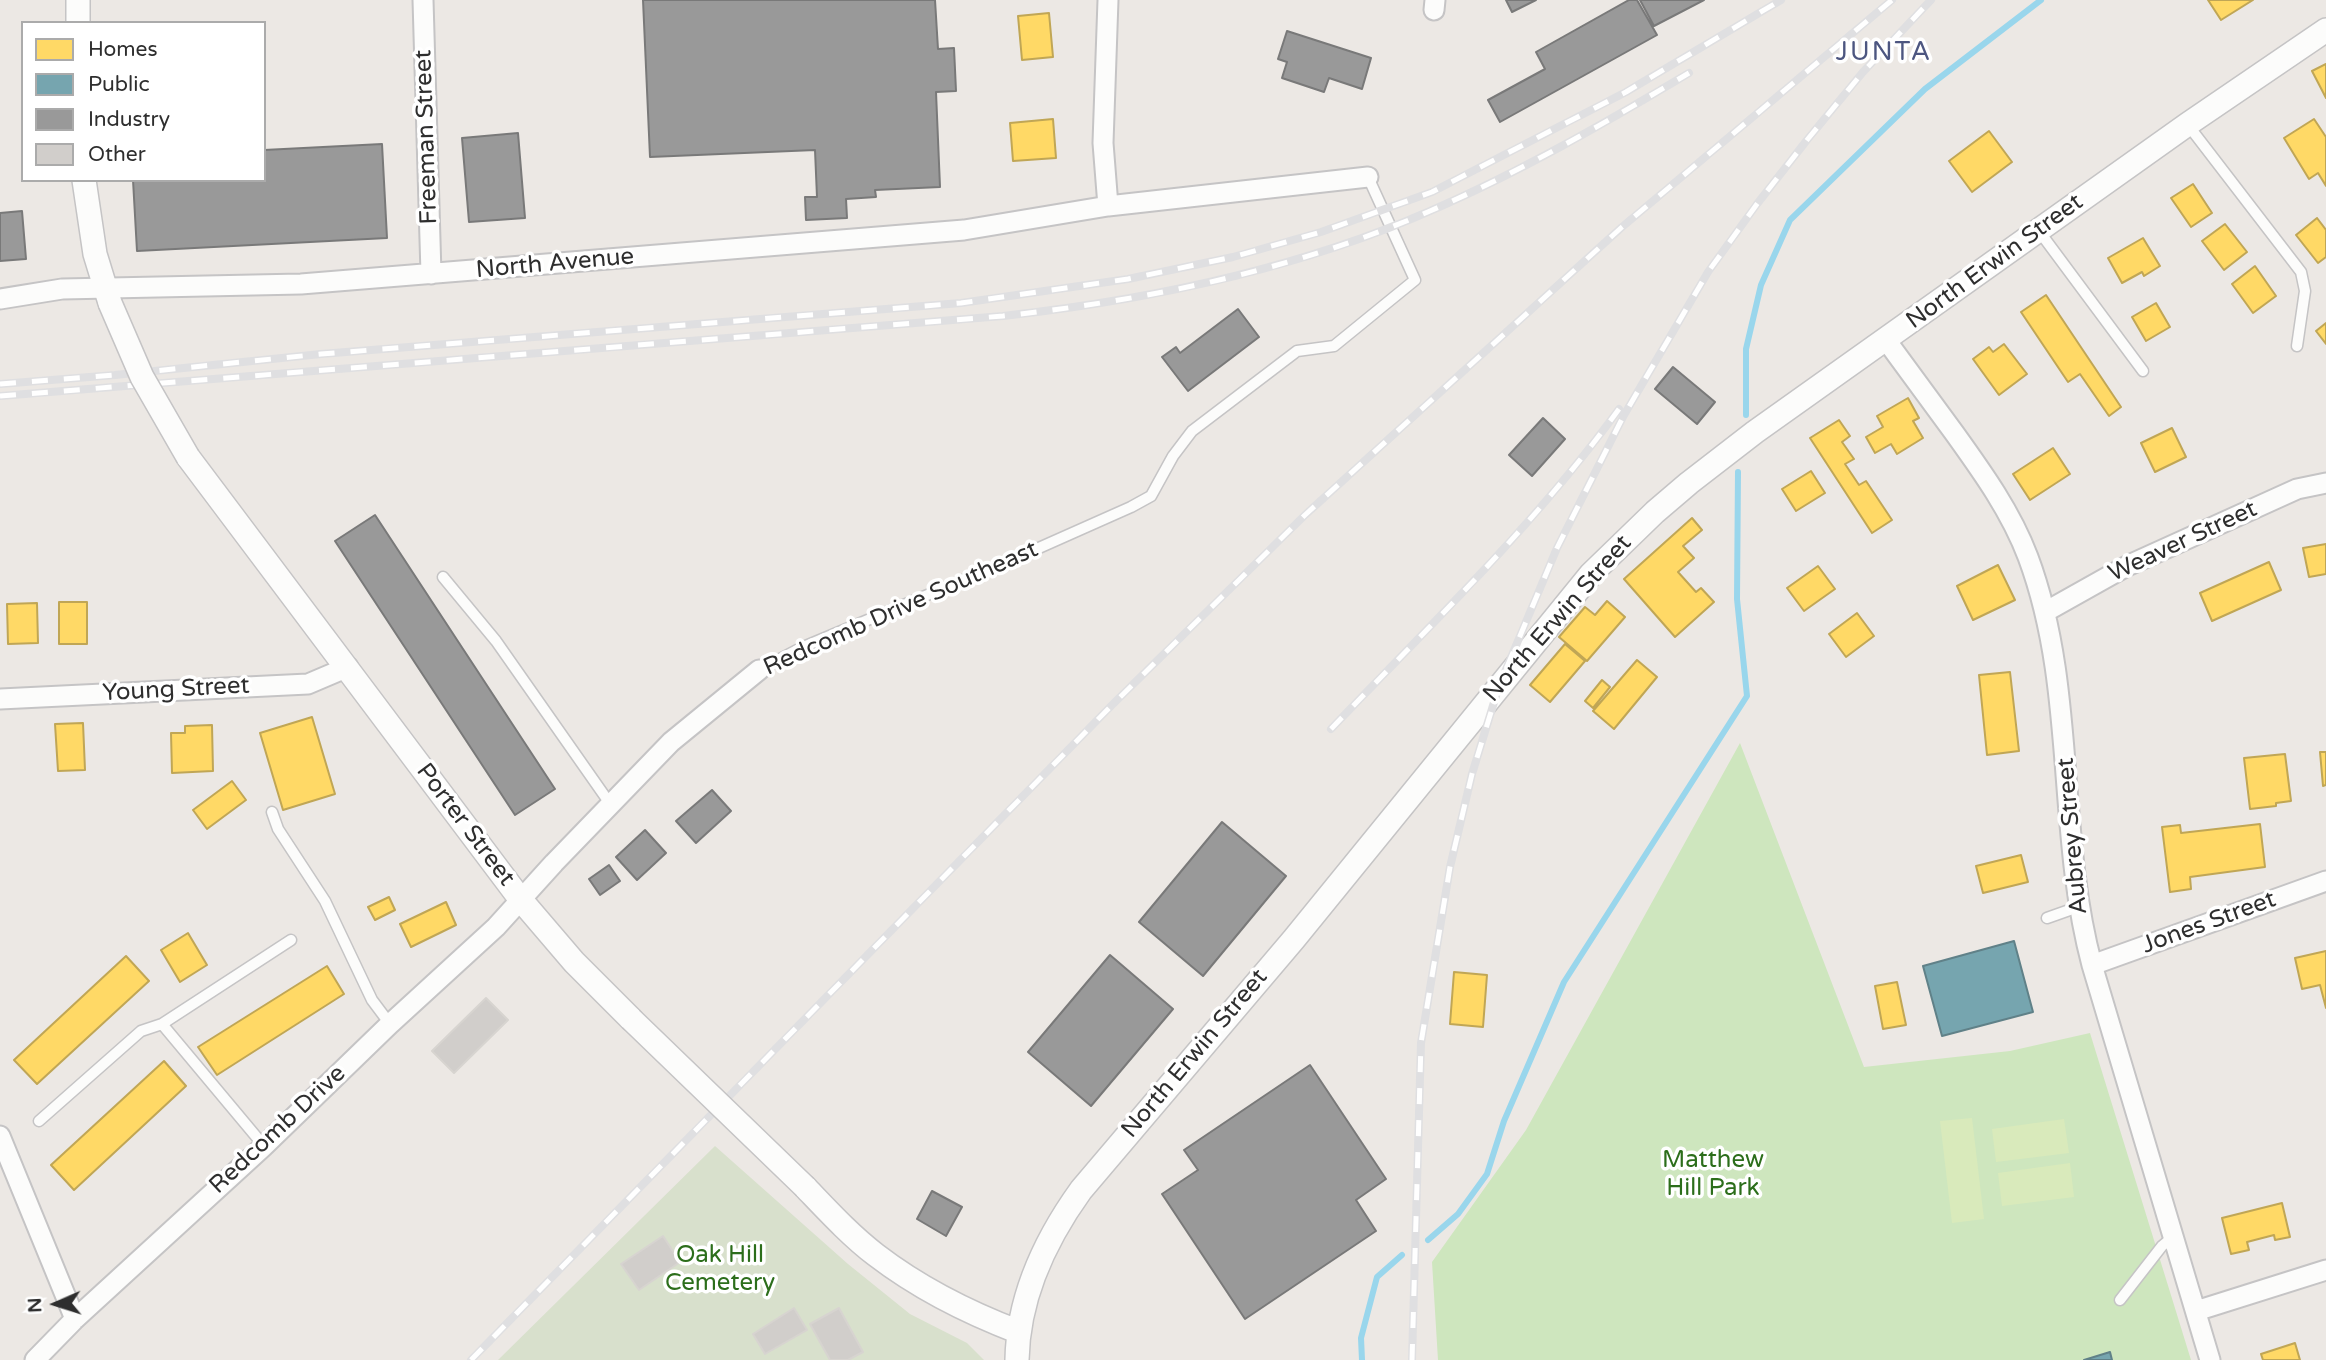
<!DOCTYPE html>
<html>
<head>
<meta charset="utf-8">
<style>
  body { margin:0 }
  #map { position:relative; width:2326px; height:1360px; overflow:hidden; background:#ece8e4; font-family:"Varela Round",sans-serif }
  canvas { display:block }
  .legend { position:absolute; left:21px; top:21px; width:245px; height:161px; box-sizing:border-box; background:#fff; border:2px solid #ababab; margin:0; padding:9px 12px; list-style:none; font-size:21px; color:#2e2e2e }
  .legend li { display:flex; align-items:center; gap:14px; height:35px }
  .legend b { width:35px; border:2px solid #ababab }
  .north { position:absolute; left:21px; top:1269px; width:70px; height:70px; -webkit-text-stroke:5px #fff; paint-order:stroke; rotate:267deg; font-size:19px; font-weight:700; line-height:28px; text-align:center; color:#2e2e2e }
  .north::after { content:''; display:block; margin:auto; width:24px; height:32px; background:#2e2e2e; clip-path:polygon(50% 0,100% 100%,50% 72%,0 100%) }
</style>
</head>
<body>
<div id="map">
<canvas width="2326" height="1360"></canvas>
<ul class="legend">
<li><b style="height:19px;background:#ffd966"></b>Homes</li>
<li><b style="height:19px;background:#76a5af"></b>Public</li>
<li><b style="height:19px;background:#999"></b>Industry</li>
<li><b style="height:19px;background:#d1cecb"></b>Other</li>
</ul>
<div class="north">N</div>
</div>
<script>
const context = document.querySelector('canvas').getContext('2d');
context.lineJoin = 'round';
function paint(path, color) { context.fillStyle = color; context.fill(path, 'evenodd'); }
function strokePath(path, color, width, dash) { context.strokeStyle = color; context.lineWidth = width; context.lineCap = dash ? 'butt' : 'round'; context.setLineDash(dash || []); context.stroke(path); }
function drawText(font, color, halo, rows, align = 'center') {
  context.font = font + ' "Varela Round",sans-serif'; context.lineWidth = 7; context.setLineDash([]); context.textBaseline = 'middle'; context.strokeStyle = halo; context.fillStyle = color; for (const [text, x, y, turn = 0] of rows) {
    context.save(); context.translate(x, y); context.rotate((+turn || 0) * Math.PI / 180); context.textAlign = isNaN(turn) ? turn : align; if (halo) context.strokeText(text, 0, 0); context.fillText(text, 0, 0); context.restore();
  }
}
paint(new Path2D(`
  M1740 743 1864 1067 2010 1051 2090 1033 2191 1360H1438L1432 1262 1526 1130Z`), '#cee6be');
paint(new Path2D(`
  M715 1146 848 1264 910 1314 967 1343 984 1360H498Z`), '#d8e0cc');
paint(new Path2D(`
  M1972 1118 1984 1219 1952 1223 1940 1121Z
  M2064 1119 2069 1153 1996 1162 1992 1129Z
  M2070 1163 2074 1197 2002 1206 1998 1173Z`), '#d9eabb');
const homes = new Path2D(`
  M2208 0H2253L2221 20Z
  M1049 13 1053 57 1022 60 1018 16Z
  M2326 64V98L2312 71Z
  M1053 119 1056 158 1013 161 1010 123Z
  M2314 119 2326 137V186L2318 173 2309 179 2284 138Z
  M1989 131 2012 162 1972 192 1949 161Z
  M2193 184 2212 213 2191 227 2171 198Z
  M2317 218 2326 230V257L2318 263 2296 235Z
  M2225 224 2247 252 2224 270 2202 241Z
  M2143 238 2160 266 2144 276 2142 272 2122 283 2108 258Z
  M2255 266 2276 296 2253 313 2232 284Z
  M2046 295 2121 407 2109 416 2080 374 2068 382 2021 312Z
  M2156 303 2170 327 2146 341 2132 317Z
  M2326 323V344L2316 331Z
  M2004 344 2027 374 1999 395 1973 359 1989 347 1993 352Z
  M1908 398 1919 418 1913 421 1923 438 1897 454 1891 444 1875 453 1866 437 1883 427 1877 416Z
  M1839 420 1850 436 1842 442 1854 459 1845 464 1859 485 1866 481 1892 520 1872 533 1810 438Z
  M2172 428 2186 457 2155 472 2141 443Z
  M2053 448 2070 474 2030 500 2013 474Z
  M1811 471 1825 493 1796 511 1782 489Z
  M1692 518 1702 530 1683 546 1694 558 1678 572 1696 592 1701 588 1714 602 1675 637 1624 579Z
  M2326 544V574L2309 577 2303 548Z
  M2269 562 2281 590 2212 621 2200 593Z
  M1998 565 2015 600 1973 620 1957 586Z
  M1818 566 1835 589 1804 611 1787 588Z
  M1607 601 1625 617 1587 661 1559 637 1585 607 1595 615Z
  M59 602H87V644H59Z
  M37 603 38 643 8 644 7 604Z
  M1857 613 1874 636 1846 657 1829 634Z
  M1565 644 1585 661 1550 702 1530 685Z
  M1637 660 1657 677 1614 729 1593 711Z
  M2010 672 2019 751 1987 755 1979 675Z
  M1602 680 1610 687 1593 708 1585 701Z
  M312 717 335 794 283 810 260 733Z
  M83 723 85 770 58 771 55 724Z
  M212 725 213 771 172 773 171 733H185V726Z
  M2320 752H2326V785L2323 786Z
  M2285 754 2291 801 2276 803V806L2250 809 2244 758Z
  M232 781 246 800 207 829 193 810Z
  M2260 824 2265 867 2190 877 2191 889 2170 892 2162 827 2180 825 2181 833Z
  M2021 855 2028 882 1983 893 1976 866Z
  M389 897 395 910 375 920 368 907Z
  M446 902 456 925 411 947 400 924Z
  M188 933 207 965 180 982 161 950Z
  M2326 951V1008L2320 985 2302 989 2295 958Z
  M126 956 149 981 37 1084 14 1060Z
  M327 966 344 994 217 1075 198 1047Z
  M1454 972 1487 975 1483 1027 1450 1024Z
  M1897 982 1906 1025 1883 1029 1875 986Z
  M164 1061 186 1086 74 1190 51 1165Z
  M2282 1203 2290 1237 2275 1240 2274 1235 2247 1242 2249 1250 2231 1254 2222 1218Z
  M2295 1343 2300 1360H2263L2261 1354Z`);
paint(homes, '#ffd966');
strokePath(homes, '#c0a655', 2);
const public = new Path2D(`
  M2014 941 2033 1012 1942 1036 1923 966Z
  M2110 1352 2112 1360H2084Z`);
paint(public, '#76a5af');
strokePath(public, '#608188', 2);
const industry = new Path2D(`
  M643 0H935L938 49 954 48 956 91 936 92 940 187 875 190 876 197 846 199 847 218 806 220 805 197H817L815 150 650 157Z
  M1506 0H1536L1512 12Z
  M1629 0H1637L1657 35 1500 122 1488 100 1545 69 1536 52Z
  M1640 0H1704L1654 26Z
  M1287 31 1371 58 1362 89 1329 78 1324 92 1282 78 1287 62 1278 59Z
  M518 133 525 218 469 222 462 138Z
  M382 144 387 238 137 251 133 180H264V150Z
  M22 211 26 259 0 261V213Z
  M1238 309 1259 337 1188 391 1162 357 1176 347 1180 353Z
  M1673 367 1715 402 1697 424 1655 389Z
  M1543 418 1565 439 1532 476 1509 455Z
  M375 515 555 789 515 815 335 541Z
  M712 790 731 811 696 843 676 821Z
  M1222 822 1286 876 1203 976 1139 922Z
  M645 830 666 853 637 880 616 857Z
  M609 865 620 881 600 895 589 879Z
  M1110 955 1173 1009 1091 1106 1028 1052Z
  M1310 1065 1386 1179 1356 1200 1376 1231 1245 1319 1162 1194 1198 1170 1184 1150Z
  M932 1191 962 1207 946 1236 917 1219Z`);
paint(industry, '#999');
strokePath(industry, '#797979', 2);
strokePath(new Path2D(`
  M1746 415V349L1761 285 1790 220 1925 89 2041 0
  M1428 1240 1458 1214 1487 1174 1504 1121 1564 982 1747 696 1737 599 1738 472
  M1362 1360 1361 1338 1377 1277 1402 1255`), '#99d6ec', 6);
const building = new Path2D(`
  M486 998 508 1020 454 1073 432 1051Z
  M663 1236 680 1262 639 1290 621 1264Z
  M794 1308 807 1330 765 1354 753 1334Z
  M839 1308 863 1352 848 1360H830L810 1324Z`);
paint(building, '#d1cecb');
strokePath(building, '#d7d4d0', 2);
const service = new Path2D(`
  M2188 125 2301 272 2305 291 2297 346
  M2039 231 2143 371
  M443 577 496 641 611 805
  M759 670 803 647 1023 555 1131 507 1151 496 1173 456 1192 431 1297 351 1334 346 1415 280 1368 177
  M272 812 278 829 325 901 372 1000 390 1024
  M2047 918 2078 907
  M162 1024 291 940
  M39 1121 141 1031 162 1024 264 1146
  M2120 1300 2162 1246 2174 1236`);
const minor = new Path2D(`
  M423 0 431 274
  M1434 10 1435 0
  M1108 206 1103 143 1108 0
  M0 299 62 289 301 284 964 230 1108 206 1368 177
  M1886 340C1909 371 1932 403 1955 434 1983 473 2011 512 2028 557 2077 688 2056 831 2092 965L2210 1360
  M2045 612 2127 566 2297 489 2326 483
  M0 699 308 684 348 667
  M2092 965 2326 881
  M0 1136 75 1319
  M2196 1311 2326 1270
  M35 1360 75 1319 264 1146 390 1024 496 927 554 863 671 742 759 670`);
const tertiary = new Path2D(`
  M78 0V23
  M84 180 95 254 110 303
  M188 457 521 900 574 962 631 1019
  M805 1187C828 1211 850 1235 876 1255 919 1288 969 1313 1019 1332
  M1017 1360C1018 1298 1045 1240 1081 1190L1294 939 1591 574 1655 512 1689 483 1755 432 2188 124 2326 30`);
strokePath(service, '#c5c4c5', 13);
strokePath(minor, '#c5c4c5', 23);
strokePath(tertiary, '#c5c4c5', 26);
strokePath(service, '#fcfcfb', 10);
strokePath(minor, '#fcfcfb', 19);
strokePath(tertiary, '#fcfcfb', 23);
const rail = new Path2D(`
  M0 384 115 375 321 354 961 303 1128 279 1233 257 1321 232 1432 192 1626 92 1781 0
  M0 396 1003 316C1149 300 1295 270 1430 211 1520 172 1605 123 1689 73
  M1331 729C1429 626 1534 526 1619 409
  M471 1360 1112 705 1305 515 1622 227 1892 0
  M1412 1360 1421 1043 1450 867 1472 774 1499 686 1557 548 1624 415 1708 272 1757 204 1807 140 1863 72 1931 0`);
strokePath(rail, '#dfdfe1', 8);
strokePath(rail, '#fff', 5, [16]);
const tertiaryBridge = new Path2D(`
  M110 303 142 377 188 457
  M631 1019 805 1187`);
strokePath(tertiaryBridge, '#c5c4c5', 26, []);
strokePath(tertiaryBridge, '#fcfcfb', 23);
drawText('24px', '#2e2e2e', '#fff', [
  ["Freeman Street",427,137,-92],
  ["North Erwin Street",1995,262,-36],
  ["North Avenue",555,264,-5],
  ["Weaver Street",2183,542,-25],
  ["Redcomb Drive Southeast",901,609,-24],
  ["North Erwin Street",1558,619,-49],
  ["Young Street",176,690,-3],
  ["Porter Street",465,825,53],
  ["Aubrey Street",2073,836,-95],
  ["Jones Street",2209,923,-20],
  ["North Erwin Street",1195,1054,-50],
  ["Redcomb Drive",278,1130,-43]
]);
drawText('24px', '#2c6e1b', '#fff', [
  ["Matthew",1713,1161],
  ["Hill Park",1713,1189],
  ["Oak Hill",720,1256],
  ["Cemetery",720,1284]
]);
context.letterSpacing = '2px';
drawText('26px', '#4d5680', '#fff', [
  ["JUNTA",1884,53]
]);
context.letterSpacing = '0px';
</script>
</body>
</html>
